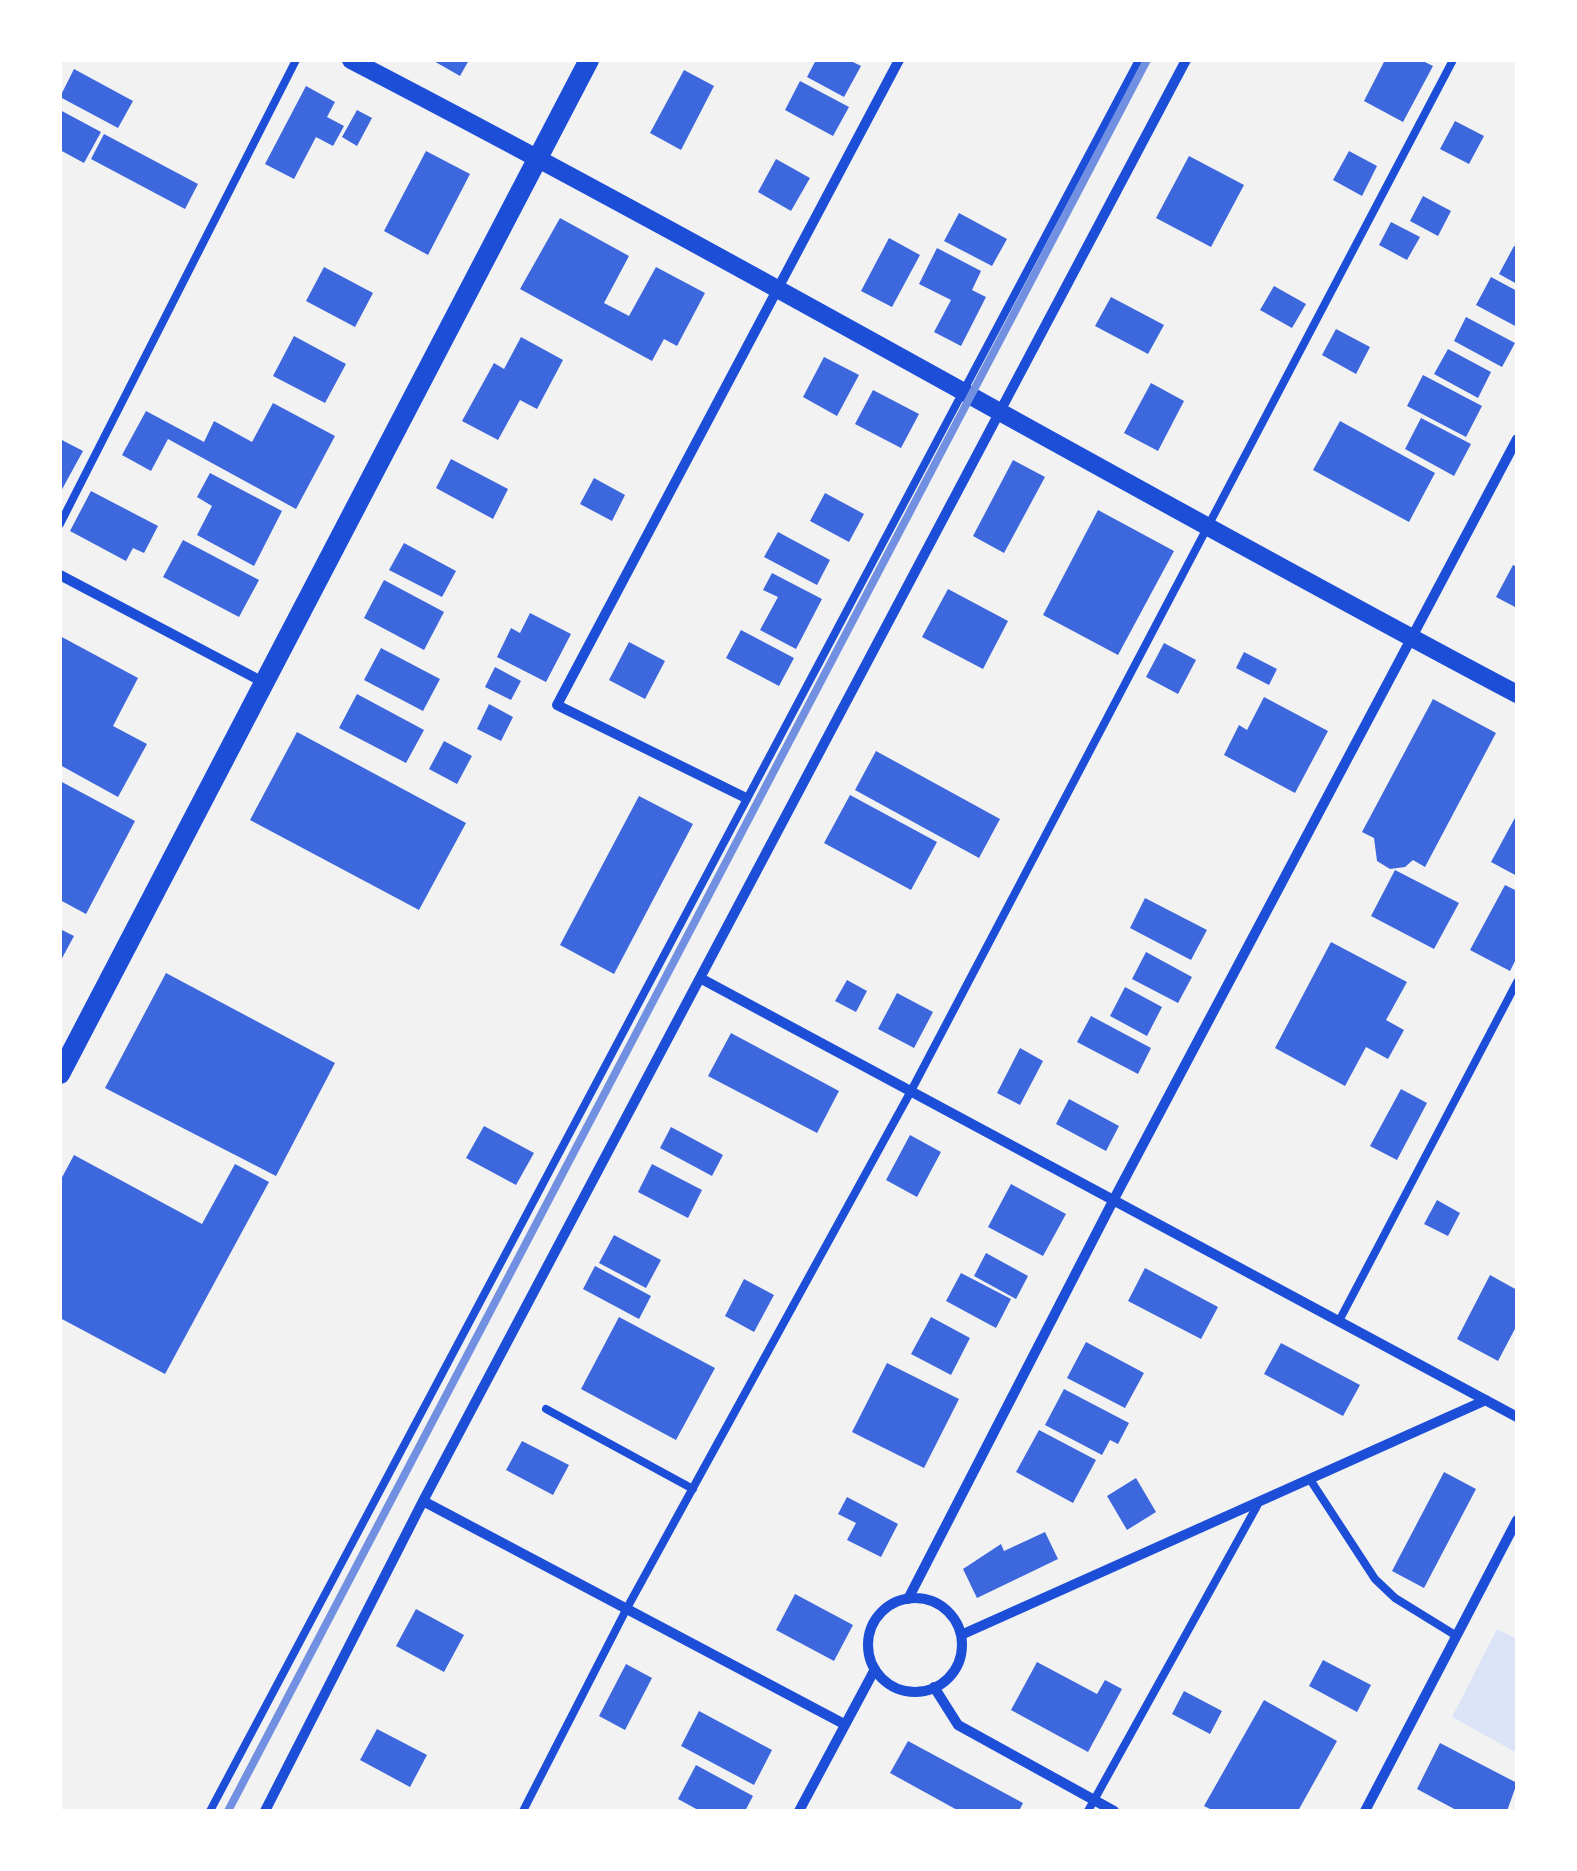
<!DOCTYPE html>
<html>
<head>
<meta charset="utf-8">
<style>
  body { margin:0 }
  #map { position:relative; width:1577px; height:1871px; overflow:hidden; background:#f2f2f2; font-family:Inter,sans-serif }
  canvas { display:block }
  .frame { position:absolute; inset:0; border:62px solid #fff; pointer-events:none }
</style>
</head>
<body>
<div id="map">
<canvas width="1577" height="1871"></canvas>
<div class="frame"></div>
</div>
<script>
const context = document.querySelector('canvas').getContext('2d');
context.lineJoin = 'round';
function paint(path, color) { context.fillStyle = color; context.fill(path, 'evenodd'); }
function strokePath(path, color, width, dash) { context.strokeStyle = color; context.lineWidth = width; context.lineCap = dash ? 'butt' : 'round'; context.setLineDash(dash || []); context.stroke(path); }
paint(new Path2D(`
  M1497 1629 1517 1639V1753L1452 1717Z`), '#dbe4f7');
paint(new Path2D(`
  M432 60H469L460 76Z
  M816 60H849L861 66 844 97 807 77Z
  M1385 60H1421L1433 66 1403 122 1364 101Z
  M74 69 133 101 118 128 60 97Z
  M684 70 714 86 681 150 650 133Z
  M800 81 849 107 833 136 785 110Z
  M306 86 335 102 327 117 344 126 333 146 316 137 294 179 265 164Z
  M60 110 101 132 84 163 60 150Z
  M357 110 372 118 357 146 342 137Z
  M1455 121 1484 136 1469 164 1440 149Z
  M104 134 198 184 185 209 91 159Z
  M426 151 470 174 428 255 384 231Z
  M1349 151 1377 166 1362 196 1333 180Z
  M1189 156 1244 185 1211 247 1156 218Z
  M776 159 810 178 791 211 758 192Z
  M1423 196 1451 211 1438 236 1410 221Z
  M959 213 1007 239 992 266 944 241Z
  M560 218 629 256 604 303 629 316 656 267 705 293 677 346 664 339 652 361 520 289Z
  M1391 222 1420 237 1407 260 1379 245Z
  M889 238 920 255 892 307 861 291Z
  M1514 246 1517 247V284L1499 274Z
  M937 248 981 271 972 290 986 297 961 346 934 332 951 300 919 284Z
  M324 267 373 293 355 327 306 301Z
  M1491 277 1517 291V327L1476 305Z
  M1274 286 1306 304 1292 328 1260 310Z
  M1111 297 1164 325 1148 354 1095 326Z
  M1466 317 1515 343 1502 367 1454 341Z
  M1336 329 1370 347 1356 374 1322 355Z
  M294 336 346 364 325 403 273 376Z
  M521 337 563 360 537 409 520 400 498 440 462 421 494 363 504 369Z
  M1448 349 1491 372 1478 398 1434 374Z
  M824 357 859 375 837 416 803 397Z
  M1423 375 1482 406 1466 437 1407 406Z
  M1151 383 1184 401 1158 451 1124 433Z
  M873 390 919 414 901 448 855 424Z
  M273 403 335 436 296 509 168 439 151 471 122 455 146 411 204 442 214 421 252 442Z
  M1421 418 1471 444 1454 476 1405 449Z
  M1340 421 1435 473 1409 522 1313 470Z
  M60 439 83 451 60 493Z
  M451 459 508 489 493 519 436 488Z
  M1013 460 1045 477 1004 553 973 536Z
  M210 473 282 511 254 566 197 535 212 506 197 497Z
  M594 478 625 495 612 521 580 504Z
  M91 491 158 526 144 553 133 548 126 561 70 531Z
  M825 493 864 514 849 542 810 521Z
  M1098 510 1174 551 1118 655 1043 615Z
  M778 532 830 560 817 585 764 557Z
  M183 540 259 580 239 617 163 577Z
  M404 543 456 571 442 597 389 570Z
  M1513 565 1517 567V608L1496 597Z
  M772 573 822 599 796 649 760 630 778 597 763 590Z
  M384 580 444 612 424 650 364 618Z
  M948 589 1008 621 983 669 922 637Z
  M530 613 571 634 546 682 497 657 511 628 520 633Z
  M741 630 794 658 779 686 726 658Z
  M60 636 138 678 113 726 147 744 118 797 60 765Z
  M629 642 665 661 645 699 609 680Z
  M1164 643 1196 660 1178 694 1146 677Z
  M381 648 440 679 423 711 364 680Z
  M1244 652 1277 669 1269 685 1236 668Z
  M495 667 521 681 511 700 485 687Z
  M357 694 424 730 406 763 339 728Z
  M1264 697 1328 731 1295 793 1224 755 1239 725 1247 730Z
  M1433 699 1496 733 1425 867 1413 860 1405 867 1390 869 1377 861 1374 838 1362 832Z
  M489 704 513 717 501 741 477 729Z
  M297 732 466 823 419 910 250 820Z
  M444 741 472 756 457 784 429 769Z
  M876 751 1000 819 979 858 855 790Z
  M60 781 135 821 86 914 60 900Z
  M850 795 937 842 911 890 824 843Z
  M639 796 693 824 614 974 560 945Z
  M1517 814V876L1491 862Z
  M1395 870 1459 903 1434 949 1371 916Z
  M1505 885 1517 891V957L1510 971 1470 950Z
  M1145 898 1207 930 1191 960 1130 928Z
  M60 929 74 936 60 962Z
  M1331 942 1407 982 1386 1020 1404 1030 1388 1059 1366 1047 1345 1086 1275 1048Z
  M1146 952 1192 977 1178 1003 1132 979Z
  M166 973 335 1063 276 1176 105 1088Z
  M847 980 867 991 856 1012 835 1001Z
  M1125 987 1162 1007 1147 1036 1110 1016Z
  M897 993 933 1012 914 1048 878 1029Z
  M1091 1016 1151 1048 1138 1074 1077 1042Z
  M731 1033 839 1091 817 1133 708 1076Z
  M1020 1048 1043 1061 1020 1105 997 1093Z
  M1401 1089 1427 1103 1397 1160 1370 1146Z
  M1069 1099 1119 1126 1106 1151 1056 1124Z
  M484 1126 534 1153 516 1185 466 1158Z
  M671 1127 723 1155 712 1176 660 1148Z
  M910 1135 941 1152 917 1197 886 1180Z
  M74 1155 202 1224 235 1164 269 1182 165 1374 60 1318V1181Z
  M652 1164 702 1190 688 1218 638 1192Z
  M1011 1184 1066 1214 1043 1256 988 1227Z
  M1437 1200 1460 1213 1448 1236 1424 1224Z
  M614 1235 661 1260 646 1288 599 1263Z
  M986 1253 1028 1276 1016 1299 974 1276Z
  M595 1266 651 1296 639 1319 583 1289Z
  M1145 1268 1218 1307 1201 1339 1128 1301Z
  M961 1273 1011 1299 996 1328 946 1301Z
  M1490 1275 1517 1290V1325L1498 1361 1457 1339Z
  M744 1279 774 1295 754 1332 725 1316Z
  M619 1317 715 1368 676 1440 581 1389Z
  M931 1317 970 1338 951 1375 911 1354Z
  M1086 1342 1144 1373 1125 1408 1067 1378Z
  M1281 1343 1360 1385 1343 1416 1264 1374Z
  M887 1363 959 1399 924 1468 852 1432Z
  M1064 1389 1129 1423 1118 1444 1110 1440 1102 1455 1045 1425Z
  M1039 1430 1096 1460 1073 1503 1016 1472Z
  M522 1441 569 1465 553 1495 506 1470Z
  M1444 1472 1476 1489 1424 1588 1392 1571Z
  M1136 1478 1156 1512 1127 1530 1107 1496Z
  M847 1497 898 1524 881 1557 847 1540 856 1523 838 1514Z
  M1045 1532 1058 1559 977 1598 963 1569 1001 1544 1004 1551Z
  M795 1594 853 1625 834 1661 776 1630Z
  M416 1609 464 1635 444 1672 396 1646Z
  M1323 1660 1371 1685 1357 1712 1309 1686Z
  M1037 1662 1097 1694 1105 1680 1122 1689 1088 1752 1011 1710Z
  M626 1664 652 1678 625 1730 599 1716Z
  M1184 1691 1222 1711 1210 1734 1172 1714Z
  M1264 1700 1337 1741 1298 1811H1214L1204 1806Z
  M699 1711 772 1750 754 1785 681 1746Z
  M377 1729 427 1755 410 1787 360 1760Z
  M908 1741 1023 1803 1019 1811H959L890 1773Z
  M1440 1743 1517 1783 1507 1811H1458L1417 1789Z
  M696 1765 753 1796 745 1811H700L678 1799Z`), '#3d67dc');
strokePath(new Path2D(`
  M60 524 296 60
  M1339 1321 1517 982
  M546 1409 693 1489
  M1311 1481 1375 1579 1395 1598 1455 1635
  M210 1811 1139 60
  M523 1811 627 1608 911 1091 1453 60
  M1088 1811 1257 1506`), '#1d4ed8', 8);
strokePath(new Path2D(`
  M60 575 263 682
  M746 798 557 705 899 60
  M700 978 1517 1417
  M423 1501 844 1724
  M868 1645a47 47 0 1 1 94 0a47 47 0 1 1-94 0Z
  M908 1599 1114 1199 1517 439
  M961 1635 1486 1400
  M934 1687 958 1725 1114 1811
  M265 1811 423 1501 1186 60
  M799 1811 875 1669
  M1365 1811 1517 1520`), '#1d4ed8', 10);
strokePath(new Path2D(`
  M351 60C744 264 1126 487 1517 694`), '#1d4ed8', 18);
strokePath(new Path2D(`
  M60 1074 589 60`), '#1d4ed8', 20);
strokePath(new Path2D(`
  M228 1811 1147 60`), '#7290e2', 8);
</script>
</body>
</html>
